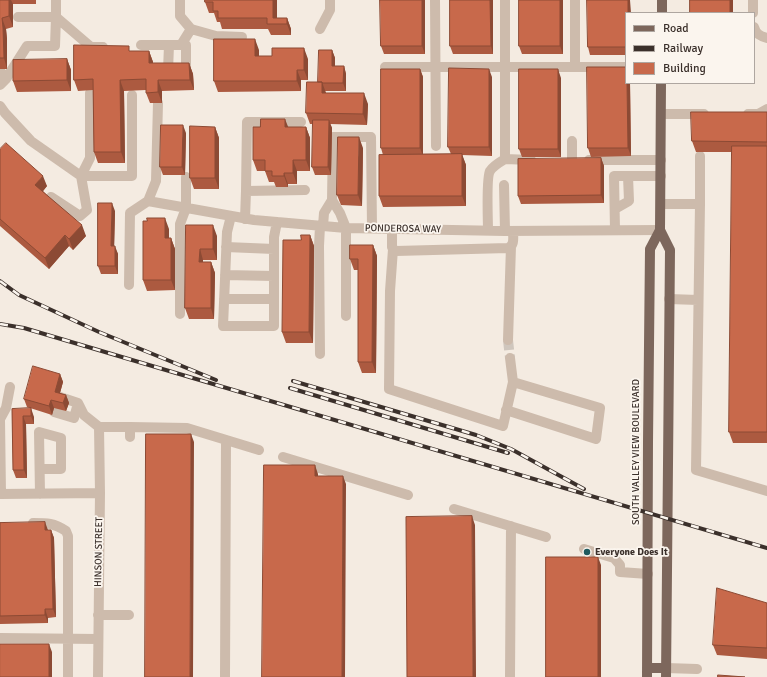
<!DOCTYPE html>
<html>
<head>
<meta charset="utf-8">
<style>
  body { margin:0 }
  #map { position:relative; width:767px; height:677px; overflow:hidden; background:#f4ebe1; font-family:Signika,sans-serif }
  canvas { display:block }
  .legend { position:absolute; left:625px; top:12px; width:130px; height:72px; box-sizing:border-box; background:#fbf5ee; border:1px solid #aea6a0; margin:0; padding:5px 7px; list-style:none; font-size:12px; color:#3b302b }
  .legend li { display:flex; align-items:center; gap:8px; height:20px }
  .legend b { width:20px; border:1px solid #aea6a0 }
</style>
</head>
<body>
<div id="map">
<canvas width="767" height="677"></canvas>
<ul class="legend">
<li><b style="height:5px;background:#7d675c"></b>Road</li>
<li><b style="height:5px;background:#3b302b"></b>Railway</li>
<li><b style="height:11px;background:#c8694b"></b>Building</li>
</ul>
</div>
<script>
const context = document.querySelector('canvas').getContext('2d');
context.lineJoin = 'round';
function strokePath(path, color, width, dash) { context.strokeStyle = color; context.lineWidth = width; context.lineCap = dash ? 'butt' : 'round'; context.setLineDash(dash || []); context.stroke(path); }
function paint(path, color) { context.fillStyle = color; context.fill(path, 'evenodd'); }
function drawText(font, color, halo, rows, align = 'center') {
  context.font = font + ' Signika,sans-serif'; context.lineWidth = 3.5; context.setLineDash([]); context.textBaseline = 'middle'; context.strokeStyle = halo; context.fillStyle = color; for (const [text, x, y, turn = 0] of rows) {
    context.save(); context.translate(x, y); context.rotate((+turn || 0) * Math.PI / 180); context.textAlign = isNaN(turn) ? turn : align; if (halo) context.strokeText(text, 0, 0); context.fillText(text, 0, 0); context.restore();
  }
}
strokePath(new Path2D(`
  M508 340 510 358`), '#cfc6bd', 10, [10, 5]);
strokePath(new Path2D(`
  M180 0V16L191 29 216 36 242 37
  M435 0 436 146
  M575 0V66
  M753 0V13
  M18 17H56V0
  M56 17 91 47H103
  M754 27C756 34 760 36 767 38
  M320 29 330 10V0
  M141 45H181L191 29
  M181 45H186V70
  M385 67H626
  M0 71 6 79 0 85
  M168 71 169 45
  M6 79 27 46H55L56 17
  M0 106 5 113 31 141 81 176
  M661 114H704
  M748 114H758L767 109
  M572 141V160
  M505 159 531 160
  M589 160H661
  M81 176H132V95
  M504 185 505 231
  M246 191 305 190
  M51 197 80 216 87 210 81 176 90 158V93
  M332 200 340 213 346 228V316
  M148 201 254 220 346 228 505 231 660 230
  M661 204H700L696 470 767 491
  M700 204V156
  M615 209 629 201 628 176
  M231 216 227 232 223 326H274V237L277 222
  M245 219 246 191 247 122H301
  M320 226 319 246 320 354
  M323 226 324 213 332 200 333 137H371L372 228
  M392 229V247L393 249 396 251 508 248C515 245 513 238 513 231
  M488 230C488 220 486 177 490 171 493 166 500 162 505 159V0
  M615 230 614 176H661
  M226 247 274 249
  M393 249 390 291 389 389 503 426 513 382 510 358
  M225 275 274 276
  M129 285 130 213 148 201 156 181 158 103
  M224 299H274
  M669 299 698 300
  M180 314V224L186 208V177
  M508 340 511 246
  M60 397 78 403 84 415 99 427H130V437
  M506 410 596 439 600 408 513 382
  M54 412 74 418 78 403
  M130 427 187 428 259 450
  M283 457 408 495
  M0 494 100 493
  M1 494 0 419 6 408 10 387
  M40 494 39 432 61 438V469H40
  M454 509 546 537
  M33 523C47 523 54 523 66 531L68 536V677
  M584 549 614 558 620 565V572L648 574
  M98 615H129
  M0 638 98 639
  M666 668 697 669
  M98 677 100 493 99 427
  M225 677 226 440
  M510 677 511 526`), '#cdbbac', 10);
strokePath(new Path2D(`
  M662 13V0
  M661 83 660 230 670 250 666 677
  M647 668H666
  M647 677 648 442 650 249 660 230`), '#7d675c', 10);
const rail = new Path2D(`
  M0 281 19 295 99 332 216 380
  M0 324 24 328 767 548
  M293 381 476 435 511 449 584 489
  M290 388 508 453`);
strokePath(rail, '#3b302b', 4);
strokePath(rail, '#fbf5ee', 2.5, [8]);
paint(new Path2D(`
  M0 0H36V4H13V27L6 29 7 39V69H0Z
  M195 0H277V18H287L291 29V35H271L268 29H222L220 22H217L214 13H209L205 2V0Z
  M425 0V54H384L381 46Z
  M493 0V54H453L450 46Z
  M563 0V54H522L519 46Z
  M626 13V55H590L588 47Z
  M259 50V56L308 59V80H301V91L218 92 214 81Z
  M332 50 335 58V66H344L346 74V91H325L326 93 368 104 367 125 330 124 332 128 331 175H315L312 167 313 124H310L306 113 318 82Z
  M131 51H149L153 62V63H189L193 74 194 90 162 91V103H150L146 93V90L124 91 125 163H98L94 152 93 90 78 91 74 80Z
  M67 59 71 70V91L17 92 13 81Z
  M420 69 423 77V154H451L448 147 492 77V156L462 155 466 165V206L383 207 379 196 383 155 381 148Z
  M561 78V157H522L519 149Z
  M626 83H630L631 156 591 157 588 148Z
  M767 112V443H733L729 432 732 152H696L692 141Z
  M215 127 219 138V189H194L190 178Z
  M288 127H306L310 138V171H297V184H288V187H276L274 182H269L265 171H257L253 160Z
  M186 133 185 175H163L160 167Z
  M363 148 362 206 341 205 337 195Z
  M0 149 47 186 43 191 86 236 73 250 69 246 49 269 0 226Z
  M601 158 604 166V203L521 204 518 196Z
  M115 211 114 246 118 254V274H101L98 266Z
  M186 225 217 236V260H203V262H211L215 273 214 319H189L185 308Z
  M169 229V238H171L175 249V290L147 291 143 280Z
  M310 235 314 246 313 343H286L282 332 301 240Z
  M373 245 377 256 376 373H362L358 362V270H354L350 259Z
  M60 374 63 382 60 393 66 395 69 403 66 411 54 408 52 415 27 407 24 399Z
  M12 409 34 417V424H26L27 478H16L13 470Z
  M0 523 47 530H51L54 538 56 617 48 618V623L0 624Z
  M767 603V659L717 655 713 645Z`), '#ac5a40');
paint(new Path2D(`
  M9 0H11L13 4V27L9 16Z
  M273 0H277V24L273 18Z
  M422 0H425V54L422 46Z
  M490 0H493V54L491 46Z
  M560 0H563V54L560 46Z
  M628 0H630L631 13H628Z
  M730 0H733V13H730Z
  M2 18 6 29 7 39V69L4 58Z
  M287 18 291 29V35L287 24Z
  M255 39 259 50V67L255 56Z
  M304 48 308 59V80L304 70Z
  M332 50 335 58V74L332 66Z
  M149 51 153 62V74L149 63Z
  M67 59 71 70V91L67 80Z
  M189 63 193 74 194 90 190 80Z
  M344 66 346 74V91L343 83Z
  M420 69 423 77V156L420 148Z
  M489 69 492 77V156L489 147Z
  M558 69 561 78V157L558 149Z
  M297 70 301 80V91L297 81Z
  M120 80 124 91 125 163 121 152Z
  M158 80 162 91V103L158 92Z
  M322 82 326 93H322Z
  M627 83H630L631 156 628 148Z
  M364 93 368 104 367 125 363 114Z
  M285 119 289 129 285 127Z
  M329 120 332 128 331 175 328 167Z
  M183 125 186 133 185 175 182 167Z
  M215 127 219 138V189L215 178Z
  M306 127 310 138V171L306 160Z
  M359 137 363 148 362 206 358 195Z
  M462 154 466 165V206L462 196Z
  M601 158 604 166V203L601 195Z
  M293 160 297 171V184L293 173Z
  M284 173 288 184V187L284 176Z
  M43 176 47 186 39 196 35 185Z
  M112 203 115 211 114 254 111 246Z
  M165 218 169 229V249L165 238Z
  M82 225 86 236 73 250 69 239Z
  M213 225 217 236V260L213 249Z
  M65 235 69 246 49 269 45 258Z
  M310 235 314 246 313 343 309 332Z
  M171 238 175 249V290L171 280Z
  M373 245 377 256 376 373 372 362Z
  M115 246 118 254V274L115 266Z
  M200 249 203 260V273L199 262Z
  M211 262 215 273 214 319 211 308Z
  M60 374 63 382 58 400 55 392Z
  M66 395 69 403 66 411 63 403Z
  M51 400 54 408 52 415 49 406Z
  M31 408 34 417V424L31 416Z
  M23 416 26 424 27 478 24 470Z
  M191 434 194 442 193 677H190Z
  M315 465 318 474V484L315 476Z
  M343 476 346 484 345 677H342Z
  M472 516 475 525 476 677H473Z
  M45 522 48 530H45Z
  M51 530 54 538 56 617 53 609Z
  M598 557 601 565V677H598Z
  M45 609 48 618V623L45 615Z
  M49 644 52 652V677H49Z`), '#8c4a34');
const building = new Path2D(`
  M0 0H9V16L2 18 3 28 4 58H0Z
  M205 0H273V18H287V24H267V18H218V11H213V2H205Z
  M380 0H422V46H381Z
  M450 0H490L491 46H450Z
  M519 0H560V46H519Z
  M587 0H628V13H626V47H588Z
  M690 0H730V13H690Z
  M214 39H255V56H272V48H304V70H297V81H214Z
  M74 45 129 46V51H149V63H189L190 80H158V92L146 93V79L120 80 121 152H94L93 79 74 80Z
  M319 50H332V66H344L343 83H322V82H318Z
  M67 59V80L13 81V60Z
  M587 67H626V83H627L628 148H588Z
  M449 68 489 69V147H448Z
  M381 69H420V148H381Z
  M519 69H558V149H519Z
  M307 82H322V93H364L363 114 306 113Z
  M691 112H767V142L692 141Z
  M261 119H285V127H306V160H293V173H284V176H272V171H265V160H253V127H260Z
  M313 120H329L328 167H312Z
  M161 125H183L182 167H160Z
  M190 126 215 127V178H190Z
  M338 137H359L358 195H337Z
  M6 143 43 176 35 185 82 225 69 239 65 235 45 258 0 219V149Z
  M732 146H767V432H729Z
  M462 154V196H379V155Z
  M601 158V195L518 196V159Z
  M98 203H112L111 246H115V266H98Z
  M147 218H165V238H171V280H143V221H147Z
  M186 225H213V249H200L199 262H211V308H185Z
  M301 235H310L309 332H282L283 240H301Z
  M350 245H373L372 362H358V259H350Z
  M33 366 60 374 55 392 66 395 63 403 51 400 49 406 24 399Z
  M31 408V416H23L24 470H13L12 409Z
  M146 434H191L190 677H145Z
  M264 465H315V476H343L342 677H262Z
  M472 516 473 677H407L406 517Z
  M45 522V530H51L53 609H45V615L0 616V523Z
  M546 557H598V677H546Z
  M717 588 767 603V648L713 645Z
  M0 644H49V677H0Z
  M718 675 745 677H718Z`);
paint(building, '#c8694b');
strokePath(building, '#8c4a34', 1);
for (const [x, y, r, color] of [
  [587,552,4,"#1f5a5e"]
]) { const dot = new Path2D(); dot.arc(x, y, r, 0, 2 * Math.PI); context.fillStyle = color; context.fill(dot); strokePath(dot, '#fbf5ee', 1.5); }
drawText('10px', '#3b302b', '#fbf5ee', [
  ["PONDEROSA WAY",403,229,1],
  ["SOUTH VALLEY VIEW BOULEVARD",636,452,-90],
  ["HINSON STREET",99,552,-89]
]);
drawText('bold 10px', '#3b302b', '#fbf5ee', [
  ["Everyone Does It",595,552]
], 'left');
</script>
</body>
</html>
